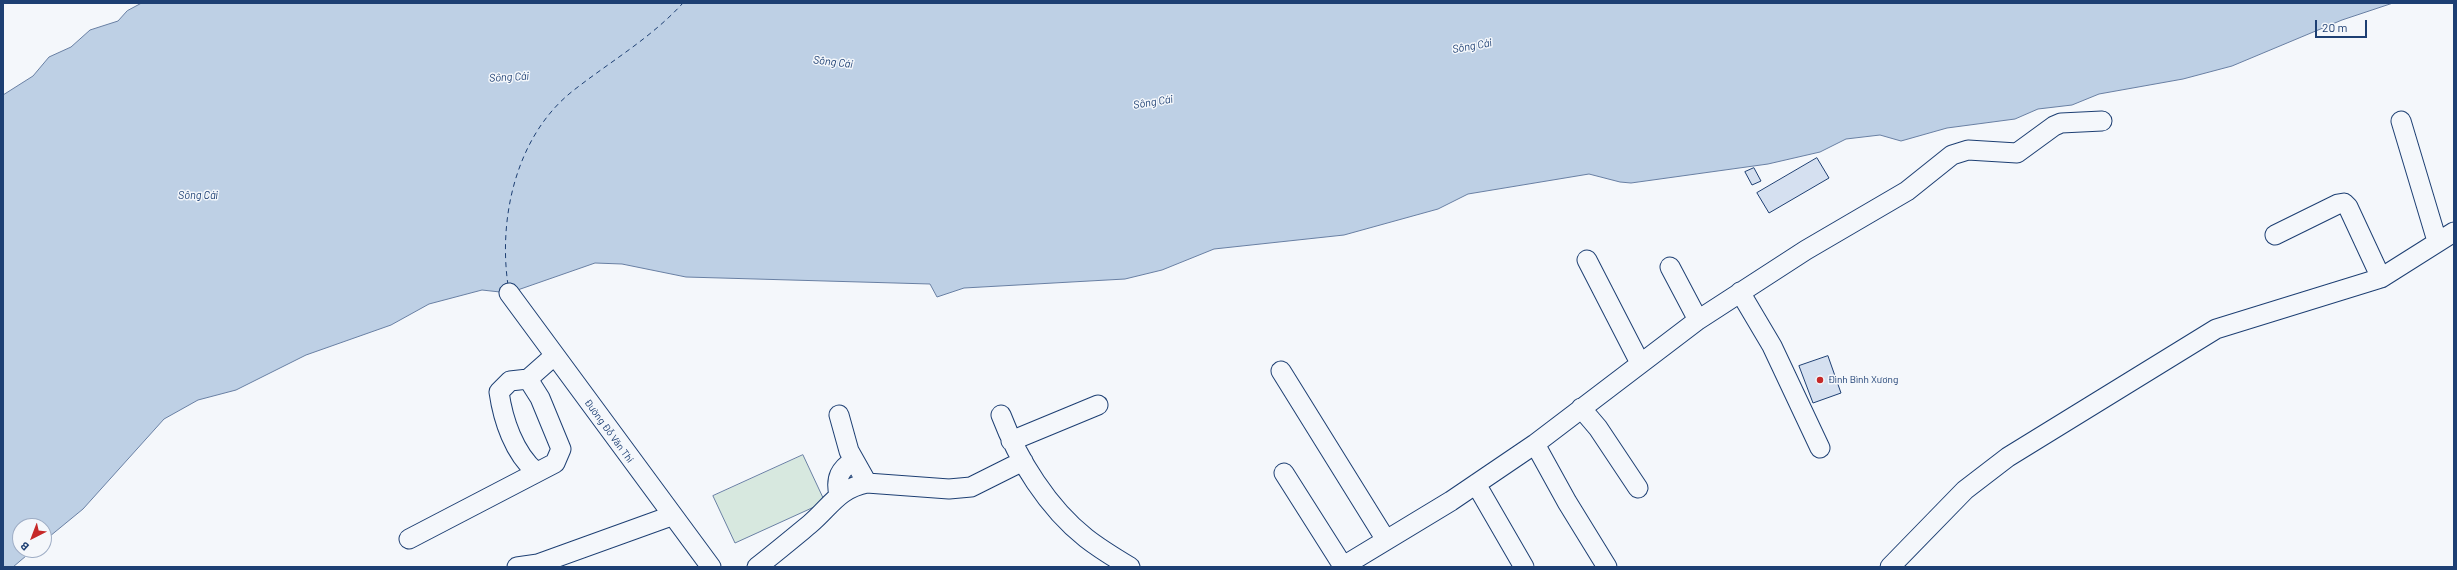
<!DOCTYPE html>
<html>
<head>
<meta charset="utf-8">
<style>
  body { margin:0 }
  #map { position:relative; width:2457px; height:570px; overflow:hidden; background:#f4f7fb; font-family:Barlow,sans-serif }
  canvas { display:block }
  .frame { position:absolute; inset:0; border:4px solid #1d3f73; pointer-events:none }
  .north { position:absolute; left:12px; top:518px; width:40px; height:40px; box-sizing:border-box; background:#f4f7fb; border:1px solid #9eadc5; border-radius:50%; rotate:222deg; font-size:11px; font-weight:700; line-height:16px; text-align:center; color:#1d3f73 }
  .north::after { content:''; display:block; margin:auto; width:14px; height:18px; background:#c62828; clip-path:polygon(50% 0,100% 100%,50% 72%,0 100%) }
  .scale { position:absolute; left:2315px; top:20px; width:52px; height:18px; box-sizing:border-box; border:2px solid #1d3f73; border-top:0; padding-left:5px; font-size:12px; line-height:14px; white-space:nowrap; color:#1d3f73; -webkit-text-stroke:3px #f4f7fb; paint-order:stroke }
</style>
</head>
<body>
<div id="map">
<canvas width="2457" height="570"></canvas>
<div class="frame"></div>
<div class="north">B</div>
<div class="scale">20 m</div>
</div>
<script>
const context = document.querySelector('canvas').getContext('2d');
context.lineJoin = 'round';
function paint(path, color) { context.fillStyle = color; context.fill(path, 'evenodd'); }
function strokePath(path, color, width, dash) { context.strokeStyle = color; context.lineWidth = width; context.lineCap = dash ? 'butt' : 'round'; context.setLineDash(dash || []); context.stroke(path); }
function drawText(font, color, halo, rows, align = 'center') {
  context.font = font + ' Barlow,sans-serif'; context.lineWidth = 3; context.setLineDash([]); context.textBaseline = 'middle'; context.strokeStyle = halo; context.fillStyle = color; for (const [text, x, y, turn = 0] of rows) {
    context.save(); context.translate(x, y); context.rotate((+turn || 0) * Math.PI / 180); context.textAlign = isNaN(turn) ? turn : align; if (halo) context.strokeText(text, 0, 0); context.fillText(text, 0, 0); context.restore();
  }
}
const green = new Path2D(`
  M803 455 825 502 735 543 713 496Z`);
paint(green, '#d7e8df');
strokePath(green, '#687fa3', 1);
const water = new Path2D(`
  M142 3H2393L2342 20 2232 66 2183 79 2099 94 2072 105 2038 109 2015 119 1947 128 1901 141 1880 135 1846 139 1820 152 1768 164 1631 183 1620 182 1589 174 1468 194 1438 209 1344 235 1214 249 1162 270 1125 279 964 288 937 297 930 284 686 277 622 264 595 263 509 293 482 290 429 304 391 325 306 355 236 390 198 400 164 419 83 509 44 541V526H20V550H33L13 567H3V95L33 76 49 57 71 47 90 30 118 21 127 11Z`);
paint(water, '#bed0e5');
strokePath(water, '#687fa3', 1);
strokePath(new Path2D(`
  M508 285C498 216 517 134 574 90 611 61 651 38 683 3`), '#1d3f73', 1, [5, 4]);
const building = new Path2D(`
  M1817 158 1829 178 1769 213 1757 193Z
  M1754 168 1761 181 1752 185 1745 172Z
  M1828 356 1841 393 1813 403 1799 366Z`);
paint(building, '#d5e0f0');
strokePath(building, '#1d3f73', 1);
const minor = new Path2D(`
  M2401 121 2437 241
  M2275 235 2338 204 2344 203 2348 207 2381 278
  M1587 260 1640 363
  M1670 267 1698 320
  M1740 292 1772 346 1820 448
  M509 293 711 567
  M1281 371 1386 540
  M528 379 510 381 499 392C503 420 514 453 536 472
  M1581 408 1598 428 1638 488
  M839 415 849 451 867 483
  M1001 415C1018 460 1048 508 1086 538 1100 549 1115 558 1130 567
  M1011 441 1098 405
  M1535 444 1567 502 1607 567
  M1284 473 1343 566
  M1476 484 1524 567
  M839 495C835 478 840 469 854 460
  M409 539 555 463 561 449 540 398 528 379 554 356
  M517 567 538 564 671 516
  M757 567C775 553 793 538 810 524 831 506 838 489 867 483L949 489 971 487 1023 461
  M1342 567 1451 501 1535 444 1698 320 1806 250 1907 191 1952 155 1968 150 2017 153 2054 126 2061 123 2102 121
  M1890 567 1965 490 2008 457 2216 329 2381 278 2454 232`);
strokePath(minor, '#1d3f73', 21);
strokePath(minor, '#f4f7fb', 19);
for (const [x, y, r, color] of [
  [1820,380,4,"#c62828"]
]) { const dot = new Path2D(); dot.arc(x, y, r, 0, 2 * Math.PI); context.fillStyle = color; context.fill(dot); strokePath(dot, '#f4f7fb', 1.5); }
drawText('10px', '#1d3f73', '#f4f7fb', [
  ["Đình Bình Xương",1828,380]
], 'left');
drawText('10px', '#1d3f73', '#f4f7fb', [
  ["Đường Đỗ Văn Thi",609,431,54]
]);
drawText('italic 11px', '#1d3f73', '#f4f7fb', [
  ["Sông Cái",1472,46,-10],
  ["Sông Cái",833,62,7],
  ["Sông Cái",509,77,-3],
  ["Sông Cái",1153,102,-9],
  ["Sông Cái",198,195]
]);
</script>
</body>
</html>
